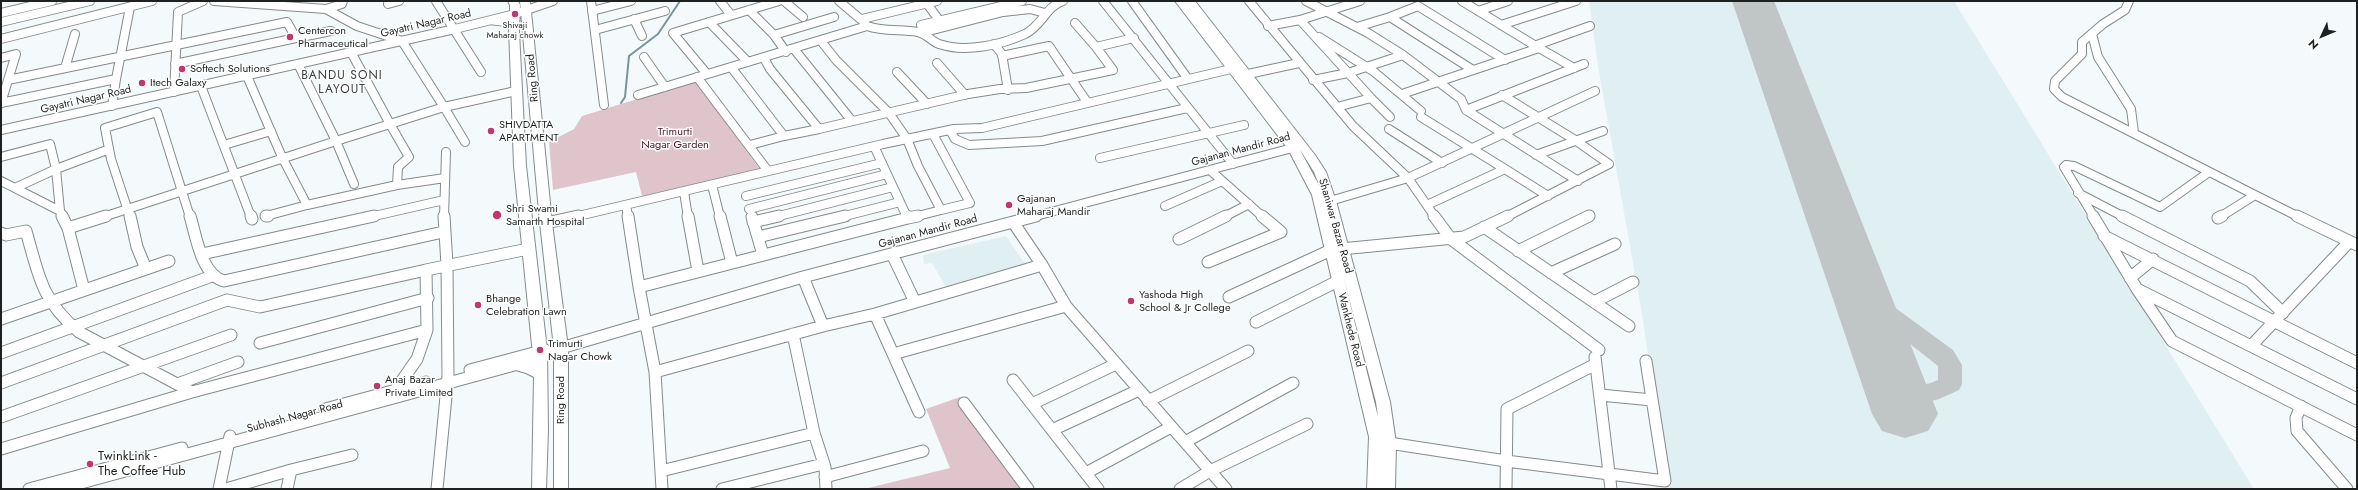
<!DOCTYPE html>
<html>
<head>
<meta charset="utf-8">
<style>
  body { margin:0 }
  #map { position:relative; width:2358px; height:490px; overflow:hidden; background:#f4fafb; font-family:Jost,sans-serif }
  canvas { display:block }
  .frame { position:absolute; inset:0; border:2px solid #1f2121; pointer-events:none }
  .north { position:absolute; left:2302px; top:16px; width:40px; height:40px; -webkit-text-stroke:3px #fff; paint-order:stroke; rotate:226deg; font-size:11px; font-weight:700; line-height:16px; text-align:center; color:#1f2121 }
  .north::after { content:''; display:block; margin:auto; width:14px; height:18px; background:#1f2121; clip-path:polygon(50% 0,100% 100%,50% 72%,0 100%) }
</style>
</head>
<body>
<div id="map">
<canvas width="2358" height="490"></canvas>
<div class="frame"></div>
<div class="north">N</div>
</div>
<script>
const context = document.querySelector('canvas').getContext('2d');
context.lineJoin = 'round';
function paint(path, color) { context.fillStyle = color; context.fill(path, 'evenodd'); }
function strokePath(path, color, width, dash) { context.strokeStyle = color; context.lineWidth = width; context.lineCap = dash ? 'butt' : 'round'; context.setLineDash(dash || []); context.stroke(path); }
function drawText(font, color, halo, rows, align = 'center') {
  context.font = font + ' Jost,sans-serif'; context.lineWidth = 3; context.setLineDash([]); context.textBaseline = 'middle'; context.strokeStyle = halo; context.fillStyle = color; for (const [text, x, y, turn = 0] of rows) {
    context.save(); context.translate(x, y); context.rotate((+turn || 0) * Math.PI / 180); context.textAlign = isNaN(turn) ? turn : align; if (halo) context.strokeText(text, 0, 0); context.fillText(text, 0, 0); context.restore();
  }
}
paint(new Path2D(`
  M1589 1H1954L2254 489H1668L1641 308 1598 66Z
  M1006 236 1026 265 946 287 932 263 924 264 923 255Z`), '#e0eff2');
paint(new Path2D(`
  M696 81 761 171 642 196 636 172 553 190 549 142 574 129 582 116Z
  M960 397 1030 489H864L950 468 926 409Z`), '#e0c4cc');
strokePath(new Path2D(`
  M621 103 625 97 629 56 658 34 680 1`), '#75949b', 2);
paint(new Path2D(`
  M1860 285 1868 288 1953 350 1962 365V384L1959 390 1939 399 1928 402 1905 401 1885 394 1875 387 1867 379 1857 362 1864 345 1880 339 1889 341 1892 347 1883 356 1881 362C1893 381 1917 391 1938 380V366L1852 298 1848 293 1852 288Z`), '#c0c5c6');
paint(new Path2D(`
  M1732 1H1774L1938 414 1928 431 1905 438 1882 431 1872 414Z`), '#c0c5c6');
const minorFar1 = new Path2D(`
  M214 1 326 9 357 26 402 41 444 107 390 124 351 52
  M436 1 481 72
  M591 1 604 105
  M720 1 731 15
  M784 1 803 17
  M839 1 865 23
  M925 1 939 20
  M1103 1 1233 164
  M1132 1 1188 79
  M1249 1 1353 126 1408 178 1435 217
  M1306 1 1368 33 1403 55 1461 99 1466 110 1578 181
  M2129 1 2125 10 2103 24 2082 42V54L2055 81 2054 89 2062 97 2255 195
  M388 4 399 1
  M326 9 342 4 343 1
  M749 10 774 35 786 52
  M592 11 631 1
  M1478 11 1508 1
  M1 13 52 1
  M1390 17 1418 6 1505 60
  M634 19 642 36
  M862 19 937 1
  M1300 20 1360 1
  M1 22 90 1
  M709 22 748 62
  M1075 23 1096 47
  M921 25 1022 1
  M1501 25 1576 1
  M1268 26 1300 20 1371 98 1337 107
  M1357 27 1390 17 1473 70
  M595 30 665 11
  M921 33 1003 12 1030 9 1045 13
  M2092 34 2098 57 2131 109 2134 133
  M774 35 834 17
  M1319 37 1373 71 1421 111
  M296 38 331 31
  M1 39 152 1
  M821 41 836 60 889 113 907 139 918 166 941 210 914 217
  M994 44 1002 54 1008 90
  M1534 46 1590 26
  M1539 48 1574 68
  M794 49 852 121
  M1002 56 1049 46 1087 102
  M644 57 665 87
  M1 58 16 54 1 103
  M937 63 965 95
  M731 67 784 136 819 129 770 69 764 58
  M65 68 75 34
  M897 72 927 104
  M707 74 673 33 779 1
  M247 76 282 157 307 205 397 185 398 167 409 157 390 124 336 141 298 64
  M1239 76 1299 63
  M697 77 768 171
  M8 80 287 22 296 38 175 64
  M1313 80 1348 73 1403 55
  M201 86 251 217
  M174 92 178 12 203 1
  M1402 94 1539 48 1462 1
  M638 95 867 26C884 32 901 29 918 32 927 34 931 41 939 44 965 53 1001 45 1025 34 1043 25 1045 7 1063 1
  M1502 95 1575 140 1609 164 1506 217
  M1371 98 1390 117
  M1 103 116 79 130 7
  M112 106 116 79
  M1466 110 1584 64
  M1421 117 1505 169
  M819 129 968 94 1000 89 1026 88 1113 70 1096 47 1134 38
  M1389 129 1442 163
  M1 130 455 29 515 14 553 1
  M950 130 955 139 969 145 1042 141 1187 108
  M933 134 970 203 941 210
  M465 142 444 107 516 91
  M224 145 271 131
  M750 145 784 136
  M874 146 907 217
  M1536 155 1603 131
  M1 157 50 144 56 169 60 211
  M1100 158 1244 125
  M1210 170 1263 217
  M1 181 60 211 63 217
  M397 185 445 178
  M712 185 720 217
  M15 188 56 169 107 150
  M684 192 688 217
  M2078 193 2124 217
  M746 196 882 163
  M1330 201 1408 178 1595 91
  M626 205 628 217
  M1427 205 1505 169 1548 196
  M1165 206 1222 181
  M749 209 887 174
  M266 216 307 205
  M103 217 336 141 354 184
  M130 217 111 159 105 128 157 112 190 217
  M370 217 444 200
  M444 217 446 152
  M574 217 883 144 954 129 982 128 1231 69
  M775 217 893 187
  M841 217 900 202
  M1032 217 1300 146
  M1224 217 1249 204
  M1587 217 1590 215
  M2094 217 2064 167 2066 165 2074 166 2160 207 2209 172
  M2220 217 2255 195 2299 217`);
const minor = new Path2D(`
  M62 216 68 228 106 216
  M130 216 137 247 146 269
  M190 216C196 235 201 275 224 281L443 232
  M251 216 252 219
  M266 216H268
  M628 216 639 287
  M688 216 698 271
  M720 216 732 263
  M907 216 908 218 918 216
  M1434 216 1451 239 1599 350
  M2093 216 2137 289 2172 341 2357 435
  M2122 216 2250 281 2283 313
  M2297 216 2357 245
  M752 217 763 255
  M2218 218 2222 216
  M753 222 779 216
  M1013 222 1042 265 875 314 893 354 1066 306 1226 489
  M546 223 578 216
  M1484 227 1629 326
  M68 228 84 290
  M1 233 6 235 26 231C39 276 41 300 79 332L192 392 427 330 417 359 389 399
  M2104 236 2357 363
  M758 237 845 216
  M1179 239 1226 216
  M1518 251 1589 216
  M202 254 374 216
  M892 254 915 302
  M1208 262 1281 232 1262 216
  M1042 265 1066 306
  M426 270 528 249
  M1551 273 1615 244
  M2130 278 2153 259
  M2139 290 2357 399
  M1229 297 1331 250 1464 237 1508 216
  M1594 302 1633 282
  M1 319 169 261
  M1256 322 1338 281
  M823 326 875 314
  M793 334 814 433 825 467 826 489
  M260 343 428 298
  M2251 346 2349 242
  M1 353 212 276
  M893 354 919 412
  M1595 357 1611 489
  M470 370 545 350
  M655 372 823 326 803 277
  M1013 380 1098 489
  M1 383 227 300 260 307 426 270 427 330
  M180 383 238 362
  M1600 395 1652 400
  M1148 401 1248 351
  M964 403 1028 489
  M1032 404 1116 364
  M2301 406 2296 418 2297 431 2347 489
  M325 409 426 382
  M1 417 231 335
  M1052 430 1139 390
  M1185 442 1293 383
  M1389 443 1506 461 1665 481 1646 361
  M1 449 192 392
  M291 470 352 455
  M661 471 814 433
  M1086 473 1171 427
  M825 477 923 451
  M29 489 182 448
  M59 489 540 358 561 348 803 277 1036 216
  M219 489 230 436
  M226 489 291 470 287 489
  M437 489 448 376 447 265 444 216
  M662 489 655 372 639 287 908 218
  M722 489 823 464
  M1180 489 1210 471 1307 424
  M1506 489 1507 409 1596 364`);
const major = new Path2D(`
  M508 1H518L520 5 519 32 526 166 547 350 548 430 546 489H532L534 377 526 373 509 368 507 365 509 362 514 360 534 365 514 166 509 28C499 23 485 26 480 21 486 16 503 17 510 21V5Z
  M520 1H530L552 223 568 348V489H554V348L540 223Z
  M1175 1H1185L1259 96 1185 1H1195L1315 155 1326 172 1336 201 1390 402 1396 443 1395 489H1367L1369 437 1312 195 1288 149ZM1299 148 1314 172 1320 187ZM1343 275 1376 402 1378 417Z`);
strokePath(minorFar1, '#858b8c', 10);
strokePath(minor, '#858b8c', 13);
strokePath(major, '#858b8c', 2);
strokePath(minorFar1, '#fff', 8);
strokePath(minor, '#fff', 11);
paint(major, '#fff');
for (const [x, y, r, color] of [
  [515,14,4,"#c03772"],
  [290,37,4,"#c03772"],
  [182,69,4,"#c03772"],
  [142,83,4,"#c03772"],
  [491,131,4,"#c03772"],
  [1009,205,4,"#c03772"],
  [497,215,5,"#c03772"],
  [1131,301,4,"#c03772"],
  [478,305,4,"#c03772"],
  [540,350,4,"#c03772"],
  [377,386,4,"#c03772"],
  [90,464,4,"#c03772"]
]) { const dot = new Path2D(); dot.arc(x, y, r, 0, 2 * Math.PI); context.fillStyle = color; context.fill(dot); strokePath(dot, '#fff', 1.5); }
drawText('9px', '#1f2121', '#fff', [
  ["Shivaji",515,26],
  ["Maharaj chowk",515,36]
]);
drawText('11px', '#1f2121', '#fff', [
  ["Gayatri Nagar Road",426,24,-13],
  ["Ring Road",533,78,-95],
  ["Gayatri Nagar Road",86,100,-13],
  ["Gajanan Mandir Road",1241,150,-15],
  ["Shaniwar Bazar Road",1335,226,74],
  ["Gajanan Mandir Road",928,232,-15],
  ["Wankhede Road",1350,330,76],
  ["Ring Road",561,400,-90],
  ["Subhash Nagar Road",295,417,-15]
]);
drawText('11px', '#1f2121', '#fff', [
  ["Centercon",298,31],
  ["Pharmaceutical",298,44],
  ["Softech Solutions",190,69],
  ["Itech Galaxy",150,83],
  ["SHIVDATTA",499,125],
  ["APARTMENT",499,138],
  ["Gajanan",1017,199],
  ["Maharaj Mandir",1017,212],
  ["Shri Swami",506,209],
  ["Samarth Hospital",506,222],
  ["Yashoda High",1139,295],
  ["School & Jr College",1139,308],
  ["Bhange",486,299],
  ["Celebration Lawn",486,312],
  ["Trimurti",548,344],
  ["Nagar Chowk",548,357],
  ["Anaj Bazar",385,380],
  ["Private Limited",385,393]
], 'left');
drawText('11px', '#47162a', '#fff', [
  ["Trimurti",675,132],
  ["Nagar Garden",675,145]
]);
context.letterSpacing = '1px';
drawText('12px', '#3b4041', '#fff', [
  ["BANDU SONI",342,76],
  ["LAYOUT",342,90]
]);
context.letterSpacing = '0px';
drawText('13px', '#1f2121', '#fff', [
  ["TwinkLink -",98,457],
  ["The Coffee Hub",98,472]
], 'left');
</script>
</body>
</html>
